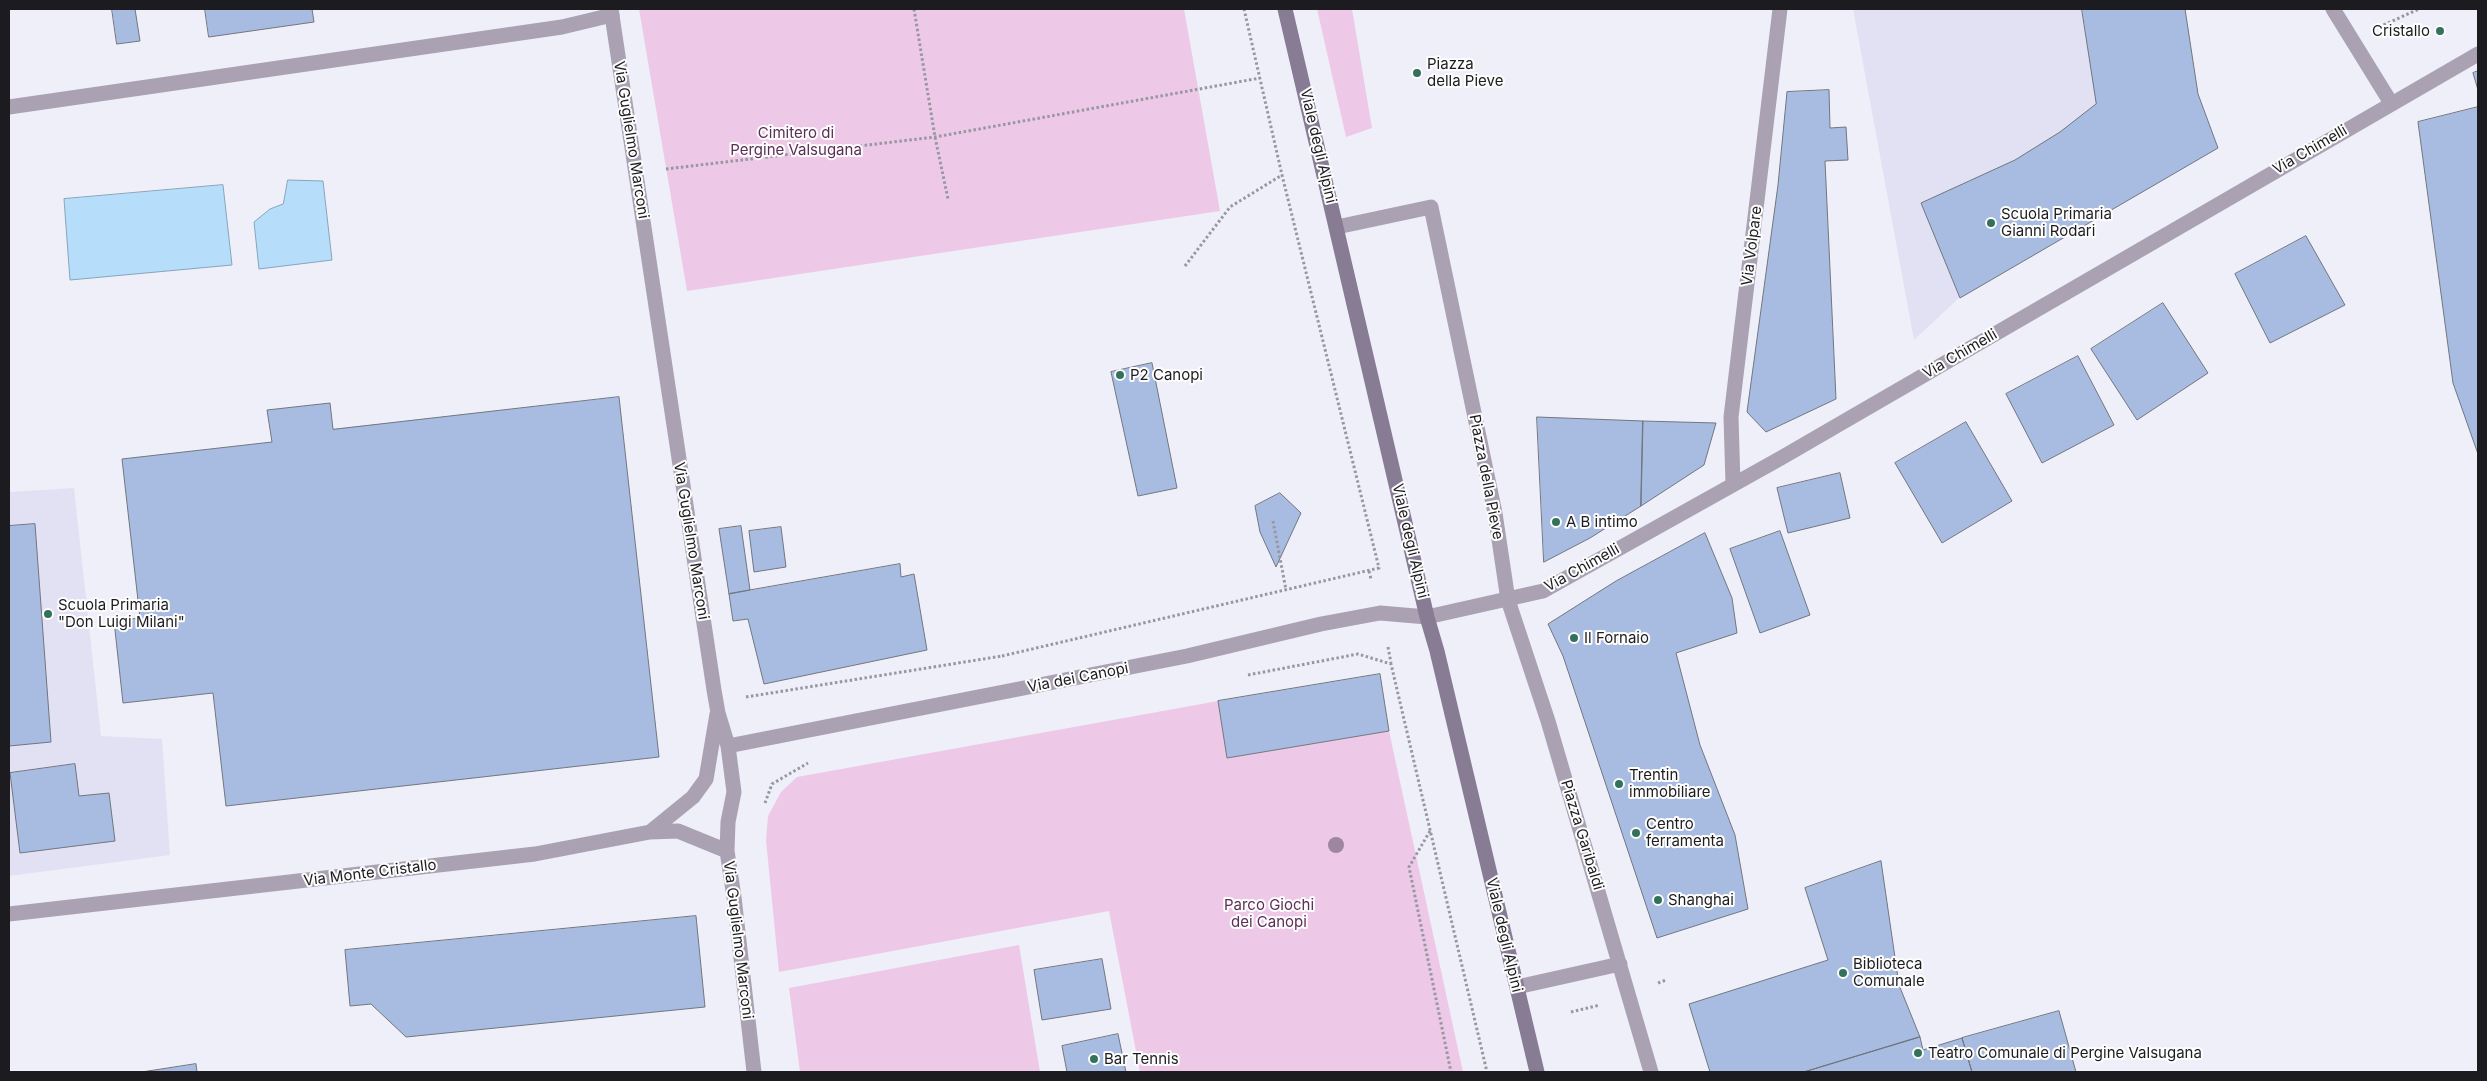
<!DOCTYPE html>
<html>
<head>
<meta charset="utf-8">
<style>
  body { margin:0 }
  #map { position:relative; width:2487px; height:1081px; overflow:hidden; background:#efeffa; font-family:Inter,sans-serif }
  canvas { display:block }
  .frame { position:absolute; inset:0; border:10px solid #1c1c20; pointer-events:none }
</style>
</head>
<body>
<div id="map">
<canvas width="2487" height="1081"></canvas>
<div class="frame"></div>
</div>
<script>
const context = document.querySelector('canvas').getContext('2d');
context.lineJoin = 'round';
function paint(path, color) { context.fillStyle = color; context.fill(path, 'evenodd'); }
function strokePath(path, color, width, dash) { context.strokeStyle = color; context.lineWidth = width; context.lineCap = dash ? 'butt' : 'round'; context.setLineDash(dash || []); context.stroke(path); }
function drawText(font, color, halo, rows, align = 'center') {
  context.font = font + ' Inter,sans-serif'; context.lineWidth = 4; context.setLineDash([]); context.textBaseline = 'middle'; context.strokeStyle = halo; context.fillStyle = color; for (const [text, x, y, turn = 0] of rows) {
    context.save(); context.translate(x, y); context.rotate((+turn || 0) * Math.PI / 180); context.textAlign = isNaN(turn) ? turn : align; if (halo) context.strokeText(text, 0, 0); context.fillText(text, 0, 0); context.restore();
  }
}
paint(new Path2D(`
  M1853 9H2185L2198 94 2218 148 1960 297 1914 340Z
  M74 488 101 736 162 739 170 855 9 876V492Z`), '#e1e1f3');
paint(new Path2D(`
  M639 9H1184L1220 211 687 291Z
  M1317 9H1352L1372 128 1346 137Z
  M1218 701 1227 758 1389 731 1463 1072H1140L1109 911 779 972 766 840 768 816 781 792 797 777Z
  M1019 945 1040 1072H800L789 988Z`), '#edc9e7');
const water = new Path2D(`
  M288 180 323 181 332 260 259 269 254 222 270 209 283 204Z
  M223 185 232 265 70 280 64 199Z`);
paint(water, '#b6defa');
strokePath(water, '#88a4b9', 1);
const building = new Path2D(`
  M112 9H135L140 41 117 44Z
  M205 9H312L314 22 209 37Z
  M2082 9H2185L2198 94 2218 148 1960 298 1921 203 2015 160 2060 132 2096 104Z
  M2478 71V90L2473 73Z
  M1829 90 1830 128 1846 127 1848 160 1825 161 1836 399 1766 432 1747 412 1778 185 1787 92Z
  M2478 107V454L2453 383 2418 122Z
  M2306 236 2345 305 2270 343 2235 274Z
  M2163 303 2208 373 2137 420 2091 349Z
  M2078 356 2114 425 2042 463 2006 394Z
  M1152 363 1177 488 1138 496 1111 372Z
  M619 397 659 757 226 806 213 693 123 703 114 621 140 618 122 459 272 442 267 410 330 403 333 429Z
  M1537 417 1643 421 1641 506 1590 538 1544 562Z
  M1643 421 1716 423 1704 465 1641 506Z
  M1966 422 2012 501 1942 543 1895 463Z
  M1840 473 1850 518 1788 533 1777 488Z
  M1280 493 1301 513 1276 567 1260 532 1255 506Z
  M35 524 51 742 9 746V526Z
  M741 526 750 590 729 594 719 529Z
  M781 527 786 567 754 572 749 531Z
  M1780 531 1810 615 1760 633 1730 549Z
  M1705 533 1732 598 1737 633 1676 653 1700 745 1735 835 1748 909 1657 938 1563 656 1548 624 1616 581Z
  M900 564 901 577 914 574 927 650 764 684 748 619 733 621 729 594Z
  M1380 674 1389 731 1227 758 1218 701Z
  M75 764 79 796 109 793 115 841 20 853 10 773Z
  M1881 861 1899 985 1920 1037 1804 1072H1710L1689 1004 1828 960 1805 888Z
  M696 916 705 1007 406 1037 371 1004 350 1006 345 950Z
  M1102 959 1111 1009 1042 1020 1034 970Z
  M2059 1011 2076 1072H1972L1962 1038Z
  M1118 1034 1126 1072H1067L1062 1046Z
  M1920 1037 1923 1050 1962 1038 1972 1072H1804Z
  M196 1064 197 1072H142Z`);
paint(building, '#a8bce1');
strokePath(building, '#71767f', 1);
strokePath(new Path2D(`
  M914 9 935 137 948 199
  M2379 27 2419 9
  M666 169 935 137 1260 78
  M1185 266 1230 207 1282 175
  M1273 521 1286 590
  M1369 571 1371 579
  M1388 647 1391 663
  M1002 656 1379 568 1282 175 1244 9
  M1248 675 1358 654 1391 664 1487 1072
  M746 697 1002 656
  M765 803 772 784 808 763
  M1430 831 1409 867 1451 1072
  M1658 983 1666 980
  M1571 1012 1600 1005`), '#9797a0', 3, [2.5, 2.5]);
strokePath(new Path2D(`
  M2333 9 2391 103
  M9 107 562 27 612 15
  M1337 227 1431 207 1495 513 1508 600 1548 721 1651 1072
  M1517 987 1620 964`), '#aaa2b2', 15);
strokePath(new Path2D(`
  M611 9 714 690 718 713 728 746 734 792 728 822 727 851 734 897 754 1072
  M1733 484 1731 417 1780 9
  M728 746 1187 656 1321 624 1380 613 1427 617 1543 591 1781 458 2478 54
  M650 832 693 797 706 779 717 714
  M9 914 535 854 650 832 678 831 727 851`), '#aaa2b2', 15);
strokePath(new Path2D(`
  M1285 9 1427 617 1437 651 1537 1072`), '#887c94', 15);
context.fillStyle = '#9e85a0';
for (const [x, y] of [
  [1336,845]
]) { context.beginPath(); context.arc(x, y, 8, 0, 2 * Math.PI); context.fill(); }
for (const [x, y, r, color] of [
  [2440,31,5,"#33715d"],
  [1417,73,5,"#33715d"],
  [1991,223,5,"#33715d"],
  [1120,375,5,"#33715d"],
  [1556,522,5,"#33715d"],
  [48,614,5,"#33715d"],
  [1574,638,5,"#33715d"],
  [1619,784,5,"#33715d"],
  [1636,833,5,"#33715d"],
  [1658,900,5,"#33715d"],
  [1843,973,5,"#33715d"],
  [1918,1053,5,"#33715d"],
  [1094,1059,5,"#33715d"]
]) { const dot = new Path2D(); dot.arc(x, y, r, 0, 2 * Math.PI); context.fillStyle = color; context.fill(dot); strokePath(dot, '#fdfdfd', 2); }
drawText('15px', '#1c1c20', '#fdfdfd', [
  ["Cristallo",2430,31,"right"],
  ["Piazza",1427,64],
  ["della Pieve",1427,81],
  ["Scuola Primaria",2001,214],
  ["Gianni Rodari",2001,231],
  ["P2 Canopi",1130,375],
  ["A B intimo",1566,522],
  ["Scuola Primaria",58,605],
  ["\"Don Luigi Milani\"",58,622],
  ["Il Fornaio",1584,638],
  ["Trentin",1629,775],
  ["immobiliare",1629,792],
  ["Centro",1646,824],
  ["ferramenta",1646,841],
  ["Shanghai",1668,900],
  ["Biblioteca",1853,964],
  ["Comunale",1853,981],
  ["Teatro Comunale di Pergine Valsugana",1928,1053],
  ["Bar Tennis",1104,1059]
], 'left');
drawText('15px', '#5b2e56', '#fdfdfd', [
  ["Cimitero di",796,133],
  ["Pergine Valsugana",796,150],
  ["Parco Giochi",1269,905],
  ["dei Canopi",1269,922]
]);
drawText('15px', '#1c1c20', '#fdfdfd', [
  ["Via Guglielmo Marconi",631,140,81],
  ["Viale degli Alpini",1318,146,77],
  ["Via Chimelli",2310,150,-30],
  ["Via Volpare",1752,246,-83],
  ["Via Chimelli",1960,354,-30],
  ["Piazza della Pieve",1486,477,79],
  ["Via Guglielmo Marconi",691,541,81],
  ["Viale degli Alpini",1410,541,77],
  ["Via Chimelli",1582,568,-29],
  ["Via dei Canopi",1078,678,-11],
  ["Piazza Garibaldi",1582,835,73],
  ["Via Monte Cristallo",370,873,-7],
  ["Viale degli Alpini",1504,935,77],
  ["Via Guglielmo Marconi",738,940,83]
]);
</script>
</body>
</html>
